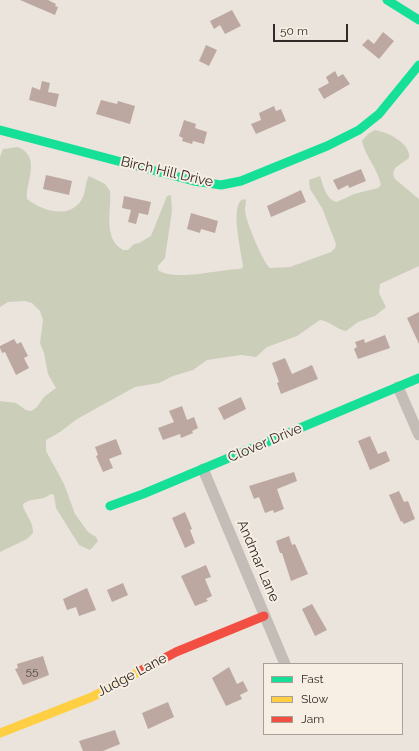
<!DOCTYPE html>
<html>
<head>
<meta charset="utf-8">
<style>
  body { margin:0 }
  #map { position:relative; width:419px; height:751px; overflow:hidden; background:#eae4dd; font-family:Raleway,sans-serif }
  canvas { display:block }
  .legend { position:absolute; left:263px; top:663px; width:140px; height:72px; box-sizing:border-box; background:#f7eee4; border:1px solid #a8a098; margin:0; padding:5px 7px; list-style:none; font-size:12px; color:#322a26 }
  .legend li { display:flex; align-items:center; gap:8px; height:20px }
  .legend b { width:20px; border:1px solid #a8a098 }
  .scale { position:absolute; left:273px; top:24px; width:75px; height:18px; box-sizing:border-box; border:2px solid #322a26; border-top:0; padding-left:5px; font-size:12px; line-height:14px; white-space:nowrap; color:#322a26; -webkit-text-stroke:3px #f7eee4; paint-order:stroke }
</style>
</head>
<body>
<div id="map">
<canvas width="419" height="751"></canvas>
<ul class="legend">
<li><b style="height:5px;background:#16e098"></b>Fast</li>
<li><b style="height:5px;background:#ffcf43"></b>Slow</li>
<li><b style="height:5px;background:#f24e42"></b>Jam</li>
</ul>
<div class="scale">50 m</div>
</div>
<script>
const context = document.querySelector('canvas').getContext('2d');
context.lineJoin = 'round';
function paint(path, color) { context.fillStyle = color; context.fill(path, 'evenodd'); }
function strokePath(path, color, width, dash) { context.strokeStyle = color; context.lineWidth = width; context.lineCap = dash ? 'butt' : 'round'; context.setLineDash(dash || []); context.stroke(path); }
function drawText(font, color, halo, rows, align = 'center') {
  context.font = font + ' Raleway,sans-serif'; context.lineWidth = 4; context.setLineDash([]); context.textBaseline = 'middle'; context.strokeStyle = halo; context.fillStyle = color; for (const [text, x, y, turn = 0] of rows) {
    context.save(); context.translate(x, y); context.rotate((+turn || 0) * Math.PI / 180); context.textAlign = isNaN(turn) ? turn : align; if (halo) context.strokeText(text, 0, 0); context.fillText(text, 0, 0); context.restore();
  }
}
paint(new Path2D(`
  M375 130C387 132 411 143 409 158L395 168 393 174 395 179 419 199V266L380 284 379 293 386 307 375 316 358 322 346 331C337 330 330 321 320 320L297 336 267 347 256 357 241 355 207 360 193 370 173 376 159 383 135 387 77 419 60 432 46 440V451L64 484 75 514 88 532 96 537 98 541 90 550 79 545 56 508 54 495 51 494C40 502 32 497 23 504 22 510 34 522 33 533L27 539 0 552V401L16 403 26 410 31 411 36 408 44 397 56 388 48 374 44 353 40 343 43 320 40 311 32 303 25 301 8 302 0 307V157L3 149 18 147C42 157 25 183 27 199 42 211 70 220 82 199 86 192 85 182 89 176L105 184 110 191C112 210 102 238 123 250H128L134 244 139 243 151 236 167 196 171 195 172 211 166 251 165 258 158 266V270C175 282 220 269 240 269L243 267C242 253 229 206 243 199L246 200C246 204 245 206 245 210 245 219 263 263 270 268L290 267 331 252 335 248 336 244 322 208 310 189 309 180 320 176C323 185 326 200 337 202L354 194 378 188 381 185C377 167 365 156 362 141L368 134Z`), '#cbceb8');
paint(new Path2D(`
  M20 0H48L56 4 55 6 58 7 55 15Z
  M232 10 241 26 225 34 220 25 214 29 210 21Z
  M383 32 394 41 379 59 362 45 368 39 374 44Z
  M206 45 217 50 209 66 199 61Z
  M335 71 338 77 343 74 350 84 324 99 318 89 329 83 326 77Z
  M42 81 50 83 48 92 59 94 56 107 29 100 32 87 40 90Z
  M101 100 117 104 118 101 135 106 130 124 96 114Z
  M274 106 276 111 281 109 286 121 256 134 251 124 261 120 259 113Z
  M184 120 196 124 195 128 207 132 204 144 193 141 192 144 182 141 183 138 179 136Z
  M361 169 366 181 349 188 348 185 338 190 333 180Z
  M46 175 72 181 69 195 43 189Z
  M301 190 306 202 271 217 267 206Z
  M124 196 151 202 148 215 139 213 136 224 128 222 131 210 122 208Z
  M191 213 218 221 215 233 201 229 200 233 187 229Z
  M419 312V344L407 318Z
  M385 335 390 348 358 359 354 349 357 347 355 342 364 339 365 343Z
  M14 339 17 344 21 342 28 356 24 358 29 368 16 375 5 352 2 353 0 348V346Z
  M285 358 292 374 312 365 318 379 281 394 277 383 279 382 272 363Z
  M241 397 246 409 224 420 218 408Z
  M182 406 187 420 194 417 198 428 192 431 193 433 181 438 180 434 163 440 158 428 174 422 169 411Z
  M370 436 378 454 386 451 390 461 370 470 358 441Z
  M116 439 122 454 109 459 113 468 103 472 96 456 98 455 95 447Z
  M294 472 297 481 277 489 284 509 274 513 273 510 265 513 259 497 254 499 249 486Z
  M399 491 404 502 408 501 415 519 404 524 402 521 401 522 389 495Z
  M185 512 192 529 190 530 195 543 185 548 172 518Z
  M289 536 292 545 295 544 308 574 291 581 282 553H280L276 541Z
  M206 565 211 577 205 579 212 596 206 599 208 601 195 606 181 576Z
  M123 583 128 595 112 602 107 590Z
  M87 588 96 610 79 616 76 607 67 610 63 599Z
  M312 604 327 630 315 636 302 609Z
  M43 656 49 675 23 685 15 669 18 668 17 664Z
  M229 667 237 684 243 681 248 691 240 695 242 699 226 706 212 678Z
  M168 702 174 717 148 729 142 713Z
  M115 730 120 744 103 751H83L79 741Z`), '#bca8a0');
strokePath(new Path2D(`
  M398 387 419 435
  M203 469 285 664`), '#c3bcb7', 11);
strokePath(new Path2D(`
  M387 0 419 20
  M0 130 194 181 221 185 241 181 327 146 359 130 379 114 419 65
  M110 506 143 494 419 378`), '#16e098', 9);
strokePath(new Path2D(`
  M0 733 92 697 142 670`), '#ffcf43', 9);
strokePath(new Path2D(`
  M142 670 176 652 264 616`), '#f24e42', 9);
drawText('12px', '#544a44', null, [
  ["55",32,671]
]);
drawText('14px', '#322a26', '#f7eee4', [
  ["Birch Hill Drive",167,172,13],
  ["Clover Drive",265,443,-23],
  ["Andmar Lane",258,561,67],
  ["Judge Lane",132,675,-28]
]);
</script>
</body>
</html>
